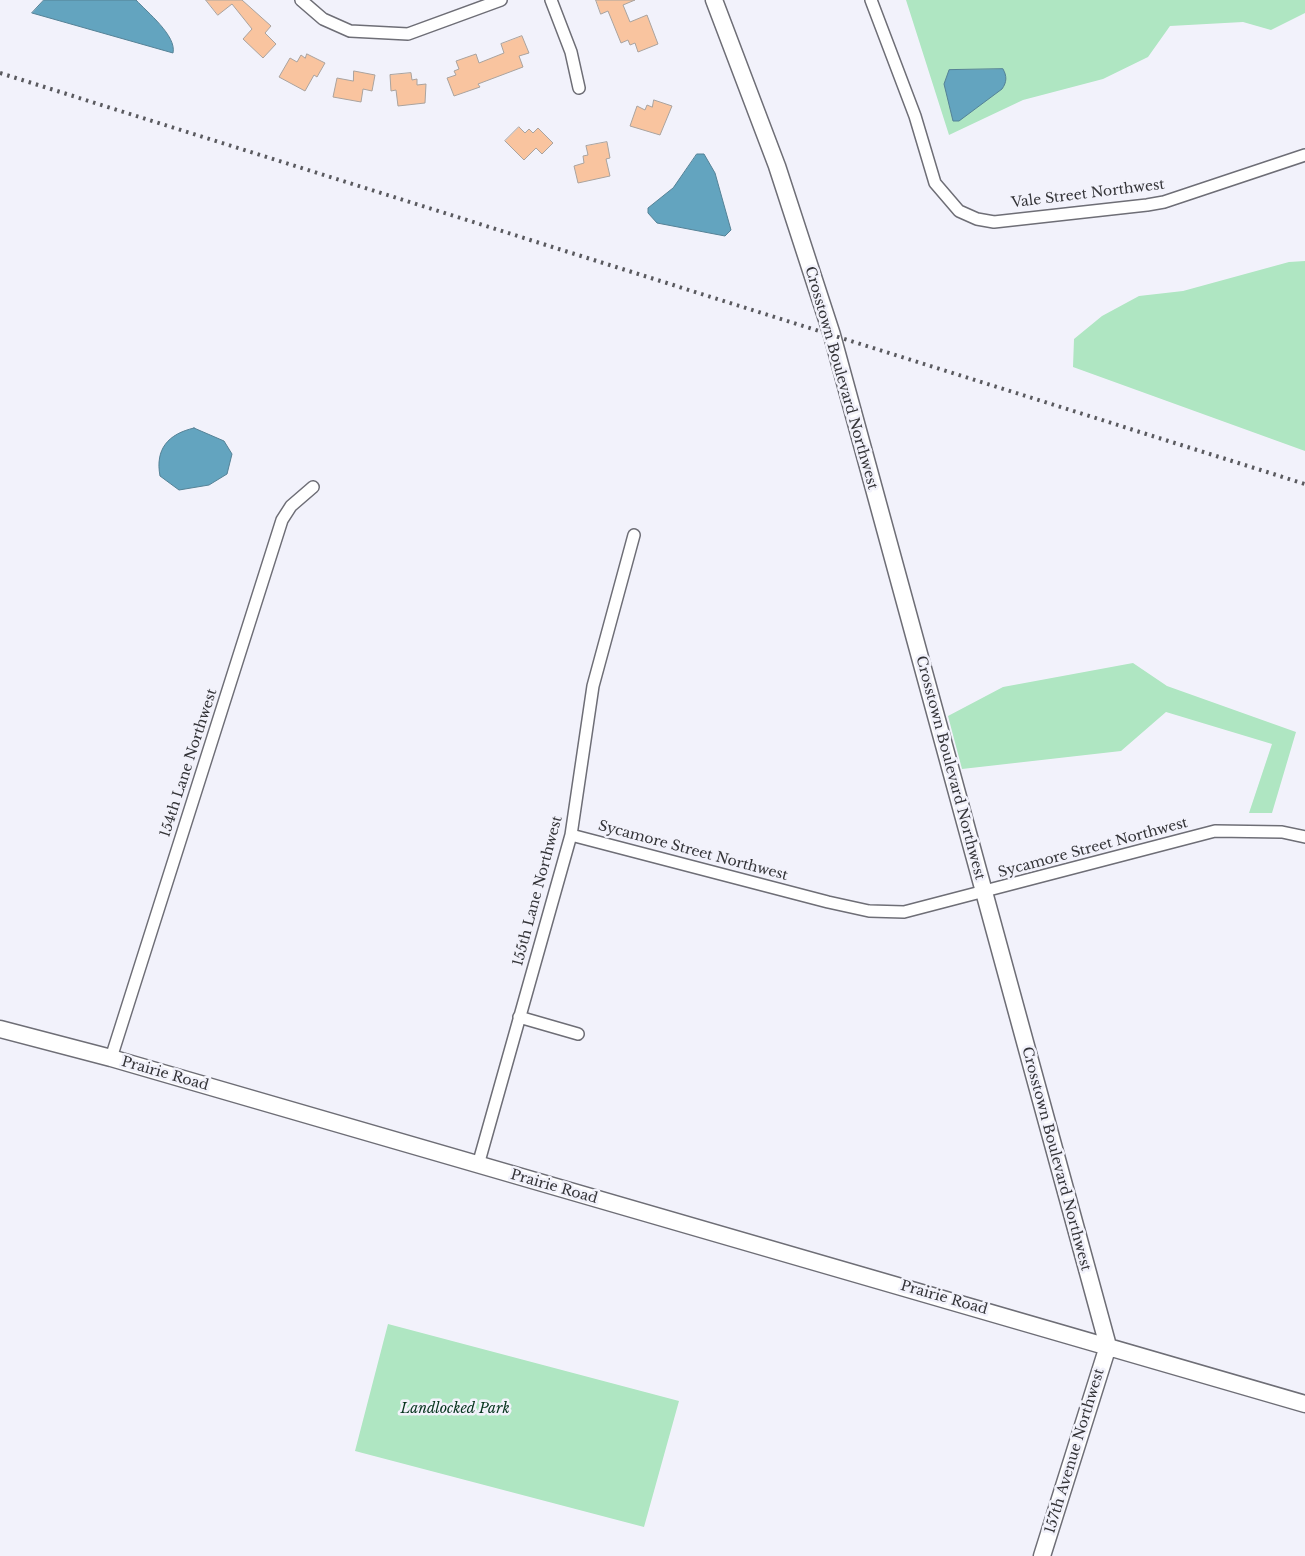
<!DOCTYPE html>
<html>
<head>
<meta charset="utf-8">
<style>
  body { margin:0 }
  canvas { display:block; background:#f2f2fb }
</style>
</head>
<body>
<canvas width="1305" height="1556"></canvas>
<script>
const context = document.querySelector('canvas').getContext('2d');
context.lineJoin = 'round';
function paint(path, color) { context.fillStyle = color; context.fill(path, 'evenodd'); }
function strokePath(path, color, width, dash) { context.strokeStyle = color; context.lineWidth = width; context.lineCap = dash ? 'butt' : 'round'; context.setLineDash(dash || []); context.stroke(path); }
function drawText(font, color, halo, rows, align = 'center') {
  context.font = font + ' "Libre Baskerville",serif'; context.lineWidth = 5; context.setLineDash([]); context.textBaseline = 'middle'; context.strokeStyle = halo; context.fillStyle = color; for (const [text, x, y, turn = 0] of rows) {
    context.save(); context.translate(x, y); context.rotate((+turn || 0) * Math.PI / 180); context.textAlign = isNaN(turn) ? turn : align; if (halo) context.strokeText(text, 0, 0); context.fillText(text, 0, 0); context.restore();
  }
}
paint(new Path2D(`
  M906 0H1305V13L1271 30 1243 22 1170 26 1148 57 1103 79 1023 100 949 135Z
  M1305 261V451L1073 367 1074 339 1102 316 1139 296 1183 291 1289 262Z
  M1133 663 1167 686 1296 732 1272 813H1249L1272 744 1166 712 1121 751 962 769 948 716 1003 687Z
  M388 1324 679 1401 644 1527 355 1451Z`), '#afe6c2');
const water = new Path2D(`
  M44 0H136C147 12 177 36 173 53L32 13Z
  M1003 69C1007 76 1007 82 1002 89L959 121H953L944 84 949 70Z
  M697 154H704L715 173 731 230 725 236 657 223 648 213V208L673 188Z
  M194 428 224 441 232 454 227 474 209 485 179 490 160 476C155 449 168 434 194 428Z`);
paint(water, '#63a4bf');
strokePath(water, '#558296', 1);
const building = new Path2D(`
  M206 0H242L271 26 265 33 276 44 263 58 243 39 252 29 232 4 218 15Z
  M596 0H635L623 5 630 22 647 15 658 44 638 52 635 43 630 45 628 40 621 43 608 11 601 14Z
  M522 36 529 53 519 56 523 67 478 84 480 87 454 96 447 78 456 75 454 71 459 69 456 61 476 54 479 63 504 53 501 44Z
  M307 54 325 63 317 77 314 75 305 91 279 77 290 58 297 62 301 55 305 58Z
  M354 71 375 75 372 91 363 89 361 102 333 97 337 78 353 81Z
  M411 73 412 80 417 79V85L426 84 425 103 398 106 396 90 391 91 390 75Z
  M654 100 672 106 660 135 630 126 637 106 645 110 647 105 652 107Z
  M519 127 525 133 529 129 533 133 538 128 553 143 542 154 536 148 524 160 505 141Z
  M607 142 610 158 606 159 610 176 578 183 574 166 584 163 583 156 588 155 586 146Z`);
paint(building, '#f9c49f');
strokePath(building, '#aaa39e', 1);
const street = new Path2D(`
  M301 0 323 19 350 31 408 34 501 0
  M551 0 571 52 579 88
  M871 0 915 116 935 183 959 211 977 219 994 222 1147 205 1164 202 1305 155
  M571 835 828 902 869 911 904 912 1215 831 1282 832 1305 837
  M519 1017 578 1034
  M111 1058 282 520 291 506 313 487
  M478 1165 571 835 593 686 634 535`);
const secondary = new Path2D(`
  M714 0 777 166 832 335 1108 1346
  M0 1029 111 1058 1305 1404
  M1042 1556 1108 1346`);
strokePath(street, '#6e6e76', 14);
strokePath(secondary, '#6e6e76', 19);
strokePath(street, '#fff', 11);
strokePath(secondary, '#fff', 16);
strokePath(new Path2D(`
  M0 73 1305 484`), '#5a5a5f', 4, [2.5, 5]);
drawText('14px', '#343438', '#f2f2fb', [
  ["Vale Street Northwest",1088,194,-7],
  ["Crosstown Boulevard Northwest",841,378,74],
  ["154th Lane Northwest",189,763,-72],
  ["Crosstown Boulevard Northwest",950,768,75],
  ["Sycamore Street Northwest",1093,848,-15],
  ["Sycamore Street Northwest",693,851,15],
  ["155th Lane Northwest",538,891,-75],
  ["Prairie Road",165,1074,16],
  ["Crosstown Boulevard Northwest",1056,1159,75],
  ["Prairie Road",554,1187,16],
  ["Prairie Road",944,1298,16],
  ["157th Avenue Northwest",1075,1451,-73]
]);
drawText('italic 14px', '#06341d', '#f2f2fb', [
  ["Landlocked Park",455,1409]
]);
</script>
</body>
</html>
